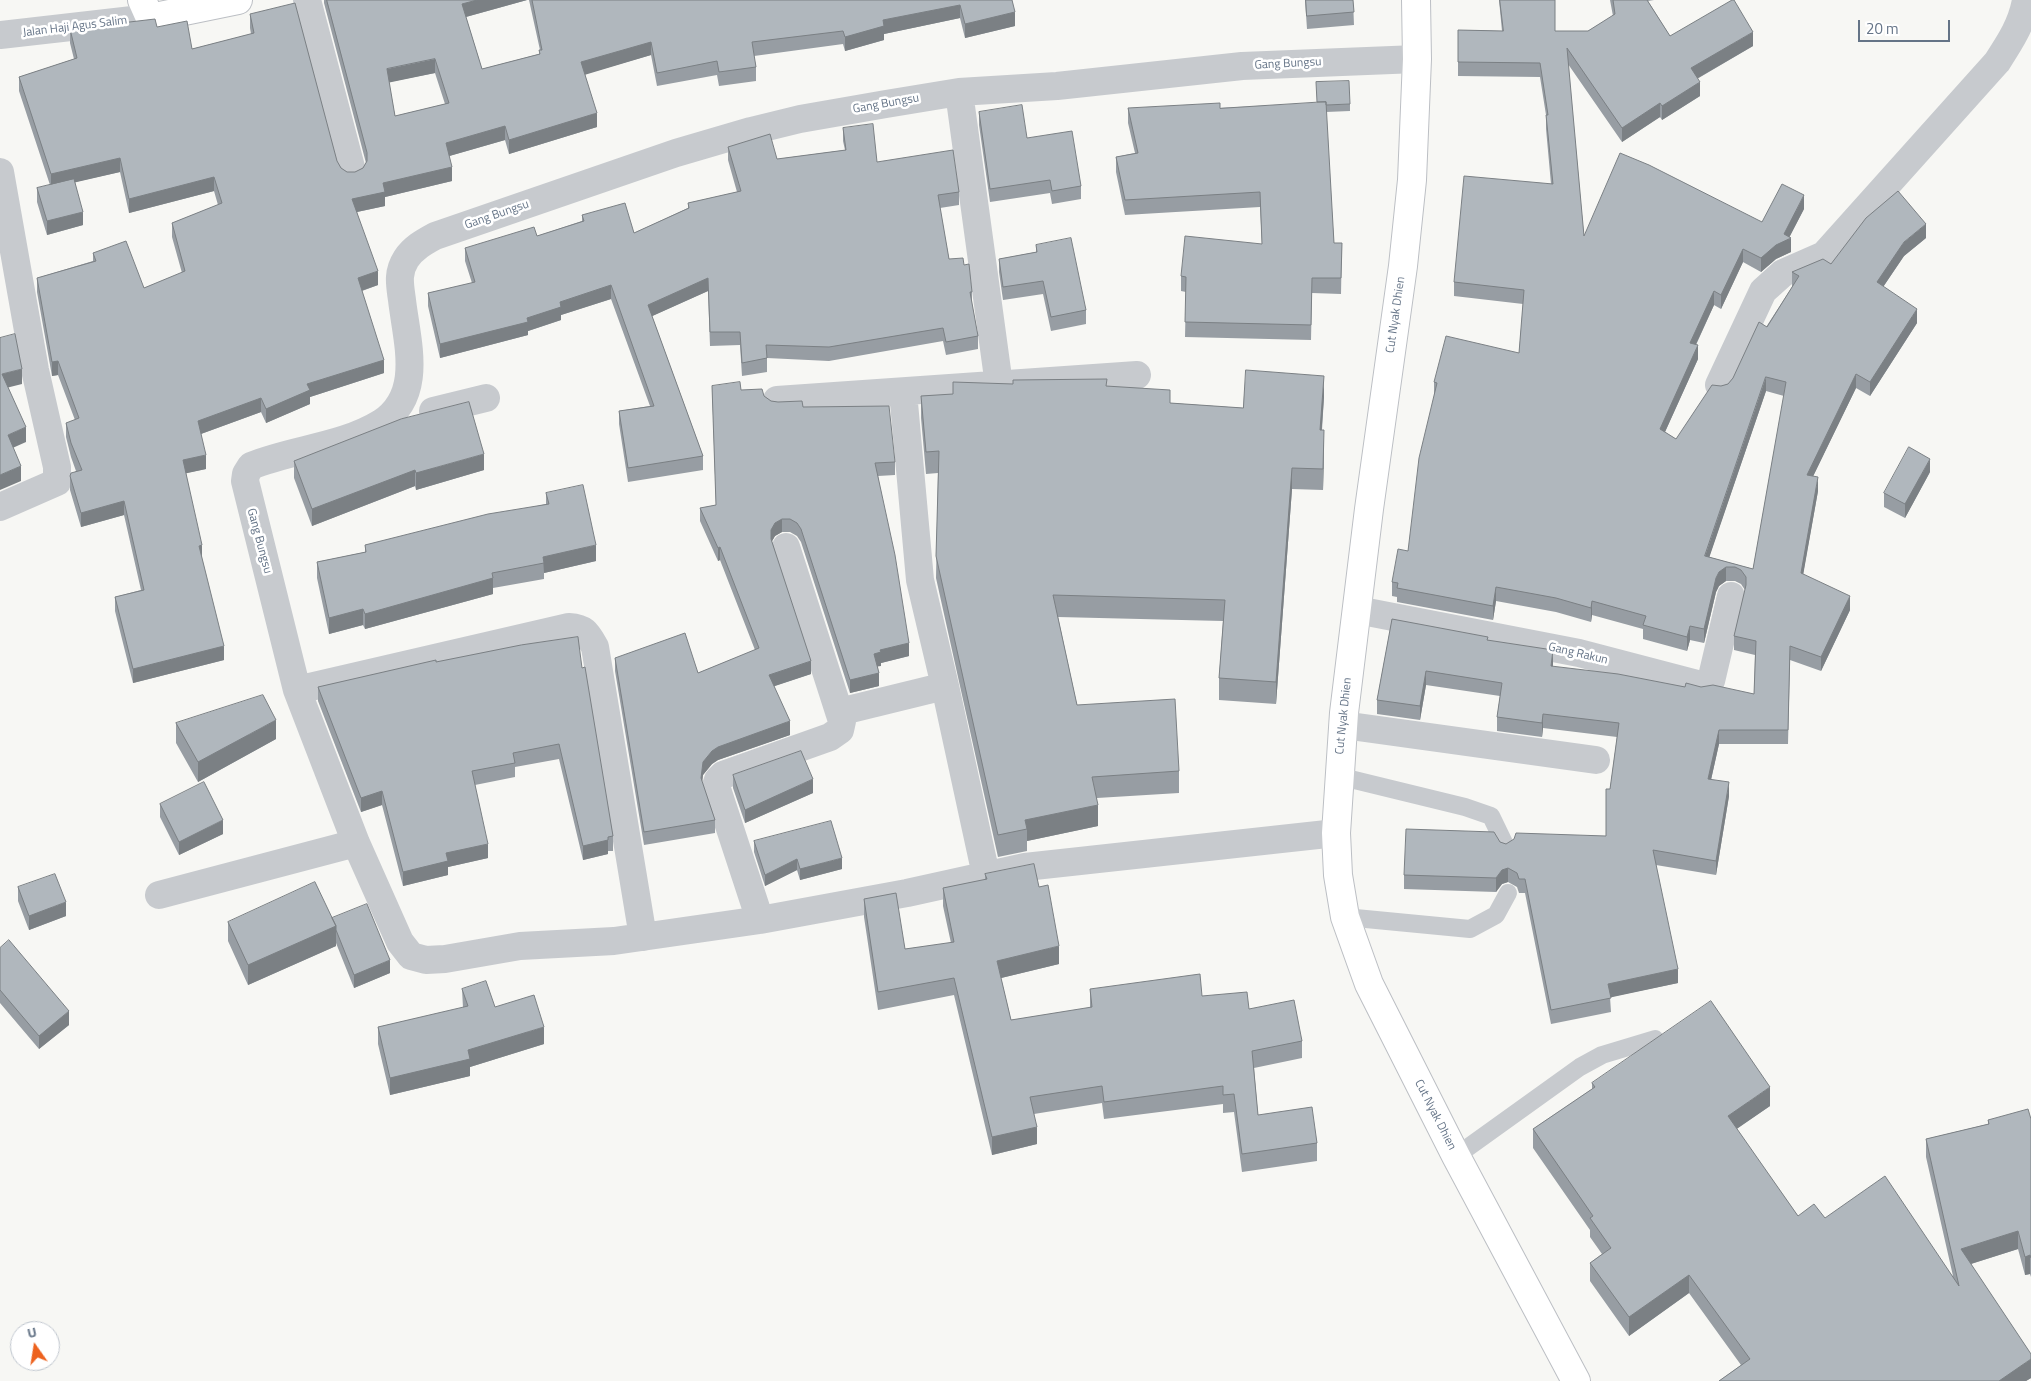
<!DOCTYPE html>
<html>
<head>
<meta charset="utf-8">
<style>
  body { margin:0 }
  #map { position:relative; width:2031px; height:1381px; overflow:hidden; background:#f7f7f4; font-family:"Titillium Web",sans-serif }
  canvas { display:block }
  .north { position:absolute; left:10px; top:1321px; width:50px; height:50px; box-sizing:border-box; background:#fff; border:1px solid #c1c7cf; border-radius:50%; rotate:347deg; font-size:14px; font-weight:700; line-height:20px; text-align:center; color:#657487 }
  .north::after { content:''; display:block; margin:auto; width:18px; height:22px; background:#ed621e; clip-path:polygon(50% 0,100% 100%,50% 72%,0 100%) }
  .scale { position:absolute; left:1858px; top:20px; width:92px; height:22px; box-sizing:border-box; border:2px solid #657487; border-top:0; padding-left:6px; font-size:15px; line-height:18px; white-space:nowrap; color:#657487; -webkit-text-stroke:4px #fff; paint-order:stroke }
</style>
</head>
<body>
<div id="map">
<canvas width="2031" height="1381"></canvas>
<div class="north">U</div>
<div class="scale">20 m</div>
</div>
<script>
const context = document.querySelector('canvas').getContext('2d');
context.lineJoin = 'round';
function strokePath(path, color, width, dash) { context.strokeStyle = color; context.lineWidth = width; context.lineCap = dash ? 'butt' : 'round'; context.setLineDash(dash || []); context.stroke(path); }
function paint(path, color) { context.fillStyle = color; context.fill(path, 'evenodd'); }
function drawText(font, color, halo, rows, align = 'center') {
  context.font = font + ' "Titillium Web",sans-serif'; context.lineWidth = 5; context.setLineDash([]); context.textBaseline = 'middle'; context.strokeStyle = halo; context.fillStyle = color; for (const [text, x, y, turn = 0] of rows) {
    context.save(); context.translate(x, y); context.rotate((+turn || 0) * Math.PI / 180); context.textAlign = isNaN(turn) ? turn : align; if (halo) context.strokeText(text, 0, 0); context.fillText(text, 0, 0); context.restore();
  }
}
const secondary = new Path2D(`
  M142 0 150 18 238 0
  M1416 0 1417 59 1412 180 1403 266 1369 509 1344 713 1336 833 1338 875 1345 917 1369 984 1456 1156 1576 1381`);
strokePath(secondary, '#bcbfc4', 30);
strokePath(new Path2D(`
  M1338 776 1465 807 1491 816 1506 847
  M1345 917 1470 929 1496 915 1508 893
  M1456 1156 1580 1067 1602 1055 1655 1039`), '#c7cace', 18);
strokePath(new Path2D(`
  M307 0 352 171
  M959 92 999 385
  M0 172 35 370 57 467V482L0 507
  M1719 385 1763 291 1783 273 1824 255 1997 62C2010 42 2022 24 2026 0
  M903 392 920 580 945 686 986 875
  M777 400 1137 375
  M433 411 486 398
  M1357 610 1579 653 1705 686 1711 681 1731 596
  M297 690 569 627C585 628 587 633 595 647L643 937
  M839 712 945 686
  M1343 725 1596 760
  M1336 833 1025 867 907 893 760 920 614 941 520 946 445 959 426 960 411 956 400 942 356 843 297 690 245 481 246 474 251 466C292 449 342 447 381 423 424 395 407 343 402 300 400 285 397 273 406 259 413 248 424 242 435 236L676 153 751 131 800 119 886 104 959 92 1057 86 1242 66 1417 59
  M159 895 356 843
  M760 920 716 786 718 780 723 775 830 737 840 730 842 721 786 547`), '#c7cace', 28);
strokePath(new Path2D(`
  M0 35 150 18`), '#c7cace', 28);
strokePath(secondary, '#fff', 28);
paint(new Path2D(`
  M324 0H527L466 17 482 69 539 54 540 50 529 0H1012L1015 26 965 38 960 18 884 34V40L845 51 843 44 754 56 756 67V81L719 86 717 75 657 86 651 55 585 74 597 127 509 154 505 140 449 156 452 181 385 197V206L357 212 378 285 362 291 384 373 310 397V404L266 423 261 412 201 434 206 469 186 473 202 559 224 660 133 683 115 611V597L141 590 124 515 81 527 70 490V476L76 471 71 457 66 437V423L75 420 58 375 52 376 37 292V278L93 261V253L144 288 182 273 172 237V223L218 205 214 191 129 213 120 172 75 182 83 225 47 235 37 202V188L50 185 19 91V77L74 59 70 43V29L157 27 192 49 251 34 250 28V14L341 168 347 172H355L363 168 366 163 324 3ZM435 73 445 104 395 116 389 82Z
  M1305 0H1353L1354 25 1307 29Z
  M1499 0H1555V31H1588L1613 16 1610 0H1654L1648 1 1670 36 1753 46 1697 79 1700 96 1662 120 1660 117 1622 142 1568 64 1584 236 1762 222 1804 209 1789 237 1791 252 1776 259 1761 272 1743 262 1721 309 1714 305 1696 345 1698 359 1665 432 1676 439 1721 386 1728 384 1733 378 1792 287V272L1831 264 1926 238 1904 256 1883 287 1917 323 1870 396 1856 388 1813 476 1818 491 1803 574 1850 610 1821 671 1790 660 1788 744H1719L1711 780 1729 796 1716 875 1656 865 1678 983 1610 997 1611 1012 1551 1024 1525 893H1519L1517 887 1508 882 1502 884 1496 892 1404 889V875L1500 842 1506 844 1606 836 1610 789 1617 737 1543 728 1542 737 1497 731V717L1500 696 1426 685 1420 720 1377 714V700L1392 619 1488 640 1553 664V667L1685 687H1701L1754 694 1755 655 1734 650V636L1745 590 1741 584 1735 581H1726L1719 586 1716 592 1704 643 1690 640 1687 651 1643 639V629L1592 615 1591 622 1556 612 1496 601 1493 620 1397 602V597L1392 596V582L1408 551 1434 396V382L1519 353 1523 304 1454 296V282L1551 184 1546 129V115L1540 77 1458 76V30L1502 31ZM1766 391 1784 396 1753 569 1709 557Z
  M1350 104V111L1326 112 1334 243H1342L1341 294 1312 293 1311 340 1185 337 1186 292 1181 291V276L1262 244 1260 207 1125 215 1116 172V157L1135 153 1128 123V108H1220Z
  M979 112 1027 138 1081 186V199L1052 204 1050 193 990 202 979 125Z
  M843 128 877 162 959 192V205L940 208 949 259 964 265 972 292V304L978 336V349L946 355 943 341 829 361 767 358V372L742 376 740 345 710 346 708 291 652 316 703 456V470L628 482 619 424V411L650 406 611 299 561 315V320L528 331V335L440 358 428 306V293L472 283 465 261V248L537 236 582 221V215L634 233 688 208V203L737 192 728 160V147L777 159 845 150 843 141Z
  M1036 245 1086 310V324L1051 331 1043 294 1003 300 999 272V259L1036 252Z
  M712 386 741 390 764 396 771 401 803 407 895 462V475L878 476 909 656 881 663V666H878L879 686 850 693 801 542 797 536 790 532H782L775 536 772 541 811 674 774 686 790 735 718 760 712 764 703 775 702 782 715 820V833L644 845 615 671V658L698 673 755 650 720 560 718 561 700 521V508L716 505Z
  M1107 386 1170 403 1243 408 1324 397 1322 430 1324 452 1323 490 1292 489 1276 704 1219 700V678L1223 621 1058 617 1077 705 1179 771V793L1097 798 1098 826 1027 841V851L998 857 936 578 938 473 926 474 921 418V396Z
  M294 461 484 470 416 490 415 486 312 526 294 478Z
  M1930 472 1905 518 1884 507V493Z
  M546 493 596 561 544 573V579L493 588V594L365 629 363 625 329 634 317 578V562L365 552V545L546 504Z
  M436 662 582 668 613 836V851H608V854L583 860 559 759 515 767V777L475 785 488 858 448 867V875L403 886 382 805 361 812 318 701V687Z
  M176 723 276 739 198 782 176 743Z
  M733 775 813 793 745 823 733 788Z
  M160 804 223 834 179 855 160 817Z
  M754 841 842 869 800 880 797 870 765 886 754 852Z
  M985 874 1059 964 1001 978 1011 1020 1090 1008V989L1202 996 1249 1009 1302 1041V1058L1254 1068 1258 1115 1317 1143V1161L1242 1172 1234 1112 1223 1113V1104L1104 1119 1102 1103 1034 1114 1037 1144 992 1155 954 995 878 1010 864 917V899L905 949 951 943 943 906V888L985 880Z
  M18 887 66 916 29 930 18 901Z
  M332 918 390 973 354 988 336 943V946L248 985 228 941V922Z
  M0 948 69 1025 39 1049 0 1003Z
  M462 989 495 1007 544 1044 470 1067V1076L390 1095 378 1044V1027L463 1008Z
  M1592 1083 1770 1106 1736 1129 1798 1216 1825 1218 1953 1276 1926 1157V1139L1988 1124V1120L2031 1119V1277L2030 1274 2025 1275 2018 1249 1971 1264 2031 1378 2026 1381H1719L1741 1365 1689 1293 1629 1336 1590 1281V1263L1602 1254 1590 1237V1230L1533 1148V1129L1592 1089Z`), '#979da3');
paint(new Path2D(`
  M477 0H527L462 18V4Z
  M960 5V18L884 34V40L845 51V37L883 20Z
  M1015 12V26L965 38V24Z
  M1753 32V46L1691 82V68Z
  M651 42V55L581 76V62Z
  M435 59V73L387 83V69Z
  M1700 82V96L1662 120V106Z
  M1660 103V117L1622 142V128Z
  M597 113V127L509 154V140Z
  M505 126V140L446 157V143Z
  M120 158V172L51 188V174Z
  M452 167V181L385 197V206L352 213V199L383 183Z
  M214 177V191L129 213V199Z
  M1804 195V209L1788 240 1791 238V252L1776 259 1761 272V258L1784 234Z
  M83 212V225L47 235V221Z
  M1926 224V238L1904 256 1877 296V282L1904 242Z
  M1743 249V262L1721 309V295Z
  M378 271V285L358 292V278Z
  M708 278V291L648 318V305Z
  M611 285V299L561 315V320L528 331V335L440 358V344L527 318 560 302Z
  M1714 291V305L1690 357V343Z
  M1917 309V323L1870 396V382Z
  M1698 345V359L1660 443V429Z
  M384 360V373L310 397V404L266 423V409L307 384Z
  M58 361V375L52 376V362Z
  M22 369V384L2 389V374Z
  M1856 374V388L1807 489V475Z
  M1324 376V397L1320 452V430Z
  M1766 377V391L1705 570V556Z
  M261 398V412L198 435V421Z
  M26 427V442L8 450V435Z
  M1324 430V452L1323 490V469Z
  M484 454V470L416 490V473Z
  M206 455V469L183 474V460Z
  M1930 459V472L1905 518V504Z
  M21 466V481L0 490V475Z
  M1292 468V489L1276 704V682Z
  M415 470V486L312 526V509Z
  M1818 477V491L1801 587V573Z
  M124 501V515L81 527V513Z
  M782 519V532L775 536 771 543V530L775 523Z
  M202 545V559L199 546Z
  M596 545V561L544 573 543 557Z
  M720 547V560L718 561V548Z
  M1726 567V581L1719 586 1716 592 1704 643V629L1716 578 1719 572Z
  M493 578V594L365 629V614Z
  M1496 587V601L1493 620V606Z
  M1850 596V610L1821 671V657Z
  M1592 601V615L1591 622V608Z
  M363 609V625L329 634V618Z
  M1690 626V640L1687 651V637Z
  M909 643V656L881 663V666L874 667V654L880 650Z
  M224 646V660L133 683V669Z
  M1553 650V664L1551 680V666Z
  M811 661V674L769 688V675Z
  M1426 671V685L1420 720V706Z
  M879 673V686L850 693V680Z
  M1543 714V728L1542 737V723Z
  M276 720V739L198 782V762Z
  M790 721V735L718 760 712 764 703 775 701 791V778L703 762 712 751 718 747Z
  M1719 730V744L1708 793V779Z
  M813 779V793L745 823V810Z
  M1729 782V796L1716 875V861Z
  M382 791V805L361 812V798Z
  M1098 805V826L1027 841V829L1025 820Z
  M223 820V834L179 855V842Z
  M608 840V854L583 860V846Z
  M488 844V858L448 867V875L403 886V872L446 853Z
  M842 858V869L800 880V869Z
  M797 859V870L765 886V875Z
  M1508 868V882L1502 884 1496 892V878L1502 870Z
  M66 902V916L29 930V916Z
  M336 926V946L248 985V965Z
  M1059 946V964L997 979V961Z
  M390 960V973L354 988V975Z
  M1678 969V983L1608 998V984Z
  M69 1011V1025L39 1049V1036Z
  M544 1027V1044L470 1067V1076L390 1095V1078L468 1050Z
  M1770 1087V1106L1728 1135V1116Z
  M1037 1127V1144L992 1155V1137Z
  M2018 1231V1249L1961 1267V1249Z
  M2030 1255V1274L2025 1275V1257Z
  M1689 1275V1293L1629 1336V1317Z
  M2031 1359V1378L2026 1381H1999Z`), '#7b8084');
const building = new Path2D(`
  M327 0H477L462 4 482 69 540 54 539 50H542L532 0H1012L1015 12 965 24 960 5 883 20 884 26 845 37 843 31 752 42 756 67 719 72 717 61 657 73 651 42 581 62 597 113 509 140 505 126 446 143 452 167 383 183 385 192 352 199 378 271 358 278 384 360 307 384 310 390 266 409 261 398 198 421 206 455 183 460 202 545 199 546 224 646 133 669 115 597 144 590 124 501 81 513 70 476 71 473 82 470 71 443 66 423 79 418 58 361 52 362 37 278 96 261 93 253 126 241 144 288 185 271 172 223 222 203 214 177 129 199 120 158 51 174 19 77 77 58 70 29 155 19 157 27 187 21 192 49 254 33 250 14 295 3 337 161 341 168 347 172H355L363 168 367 161V153ZM435 59 449 103 395 116 387 69Z
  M1306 0H1353L1354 12 1307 16Z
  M1500 0H1555V31H1588L1615 14 1613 0H1647L1670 36 1732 0H1734L1753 32 1691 68 1700 82 1662 106 1660 103 1622 128 1567 48 1584 236 1620 153 1649 165 1762 222 1782 184 1804 195 1784 234 1791 238 1776 245 1761 258 1743 249 1721 295 1714 291 1690 343 1698 345 1660 429 1676 439 1712 385 1721 386 1728 384 1733 378 1759 322 1767 327 1799 276 1792 272 1823 259 1831 264 1866 218 1898 191 1926 224 1904 242 1877 282 1917 309 1870 382 1856 374 1807 475 1818 477 1801 573 1850 596 1821 657 1790 646 1788 730H1719L1708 779 1729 782 1716 861 1653 850 1678 969 1608 984 1611 998 1551 1010 1525 879H1519L1517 873 1508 868 1502 870 1496 878 1404 875 1406 829 1494 832 1500 842 1506 844 1514 839 1516 833 1606 836V789H1610L1619 723 1543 714 1542 723 1497 717 1502 683 1426 671 1420 706 1377 700 1392 619 1488 637 1487 640 1553 650 1551 666 1618 674 1685 687 1686 683 1701 687 1713 685 1754 694 1756 641 1734 636 1746 585V577L1741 570 1735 567H1726L1719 572 1716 578 1704 629 1690 626 1687 637 1643 625 1646 616 1592 601 1591 608 1556 598 1496 587 1493 606 1397 588 1398 583 1392 582 1398 549 1408 551 1419 458 1437 383 1434 382 1446 336 1519 353 1524 290 1454 282 1464 176 1553 184 1546 115H1548L1540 63 1458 62V30L1503 31ZM1766 377 1786 382 1753 569 1705 556Z
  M1349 81 1350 104 1326 105V102H1317L1316 82Z
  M1326 102 1334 243H1342L1341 278H1312L1311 325 1185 322 1186 277 1181 276 1185 236 1262 244 1260 192 1125 200 1116 157 1138 153 1128 108 1220 103V108Z
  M1022 105 1027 138 1072 131 1081 186 1052 191 1050 180 990 189 979 112Z
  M873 124 877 162 953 150 959 192 938 195 949 259 963 258 964 265 969 264 972 292H970L978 336 946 342 943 328 829 347 766 345 767 358 742 363 740 332H710L708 278 648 305 703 456 628 468 619 411 654 406 611 285 560 302 561 307 527 318 528 322 440 344 428 293 475 282 465 248 534 227 537 236 584 221 582 215 625 203 634 233 689 208 688 203 741 191 728 147 770 134 777 159 846 150 843 128Z
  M74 179 83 212 47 221 37 188Z
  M1071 238 1086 310 1051 317 1043 281 1003 287 999 259 1037 252 1036 245Z
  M15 334 22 369 2 374 26 427 8 435 21 466 0 475V338Z
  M1246 370 1324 376 1320 430H1324L1323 469 1292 468 1276 682 1219 678 1225 600 1053 595 1077 705 1175 699 1179 771 1092 777 1098 805 1025 820 1027 829 998 835 936 556 939 451 926 452 921 396 953 394V382L1013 384V380L1107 379 1106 386 1170 390V403L1243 408Z
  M740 382 741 390 762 389 764 396 771 401 778 402 802 401 803 407 889 406 895 462 875 463 895 555 909 643 880 650 881 652 874 654 879 673 850 680 801 529 797 523 790 519H782L775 523 771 530V539L811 661 769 675 790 721 718 747 712 751 703 762 701 778 715 820 644 832 615 658 685 633 698 673 759 648 720 547 718 548 700 508 716 505 712 386Z
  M469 402 484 454 416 473 415 470 312 509 294 461 401 419Z
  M1909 447 1930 459 1905 504 1884 493Z
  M583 485 596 545 543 557 544 563 492 573 493 578 365 614 363 609 329 618 317 562 366 552 365 545 488 514 549 504 546 493Z
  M578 637 582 668 585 667 613 836 608 837V840L583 846 559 744 513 753 515 763 472 771 488 844 446 853 448 861 403 872 382 791 361 798 318 687 436 660V662L521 645Z
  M263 695 276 720 198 762 176 723Z
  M801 751 813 779 745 810 733 775Z
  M204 782 223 820 179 842 160 804Z
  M831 821 842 858 800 869 797 859 765 875 754 841Z
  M1034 864 1039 887 1048 885 1059 946 997 961 1011 1020 1092 1007 1090 989 1200 974 1202 996 1247 992 1249 1009 1294 1000 1302 1041 1252 1051 1258 1115 1312 1107 1317 1143 1242 1154 1234 1094 1223 1095V1086L1104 1102 1102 1086 1030 1097 1037 1127 992 1137 954 978 878 992 864 899 896 893 905 949 954 942 943 888 987 879 985 874Z
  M55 874 66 902 29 916 18 887Z
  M315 882 336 926 248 965 228 922Z
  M367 904 390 960 354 975 336 930V926L332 918Z
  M9 940 69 1011 39 1036 0 990V948Z
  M486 981 495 1007 534 995 544 1027 468 1050 470 1059 390 1078 378 1027 468 1006 462 989Z
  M1711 1001 1770 1087 1728 1116 1798 1216 1814 1204 1825 1218 1885 1176 1959 1286 1926 1139 1989 1124 1988 1120 2028 1109 2031 1119V1258L2030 1255 2025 1257 2018 1231 1961 1249 2031 1354V1359L1999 1381H1719L1750 1359 1689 1275 1629 1317 1590 1263 1611 1248 1590 1218 1593 1216 1533 1129 1595 1087 1592 1083Z`);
paint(building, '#b0b7bd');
strokePath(building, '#7b8084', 1);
drawText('12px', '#657487', '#fff', [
  ["Jalan Haji Agus Salim",75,27,-7],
  ["Gang Bungsu",1288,64,-3],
  ["Gang Bungsu",886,104,-10],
  ["Gang Bungsu",497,215,-19],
  ["Cut Nyak Dhien",1396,315,-82],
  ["Gang Bungsu",259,541,75],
  ["Gang Rakun",1578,654,13],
  ["Cut Nyak Dhien",1344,716,-84],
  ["Cut Nyak Dhien",1435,1115,63]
]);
</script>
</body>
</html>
